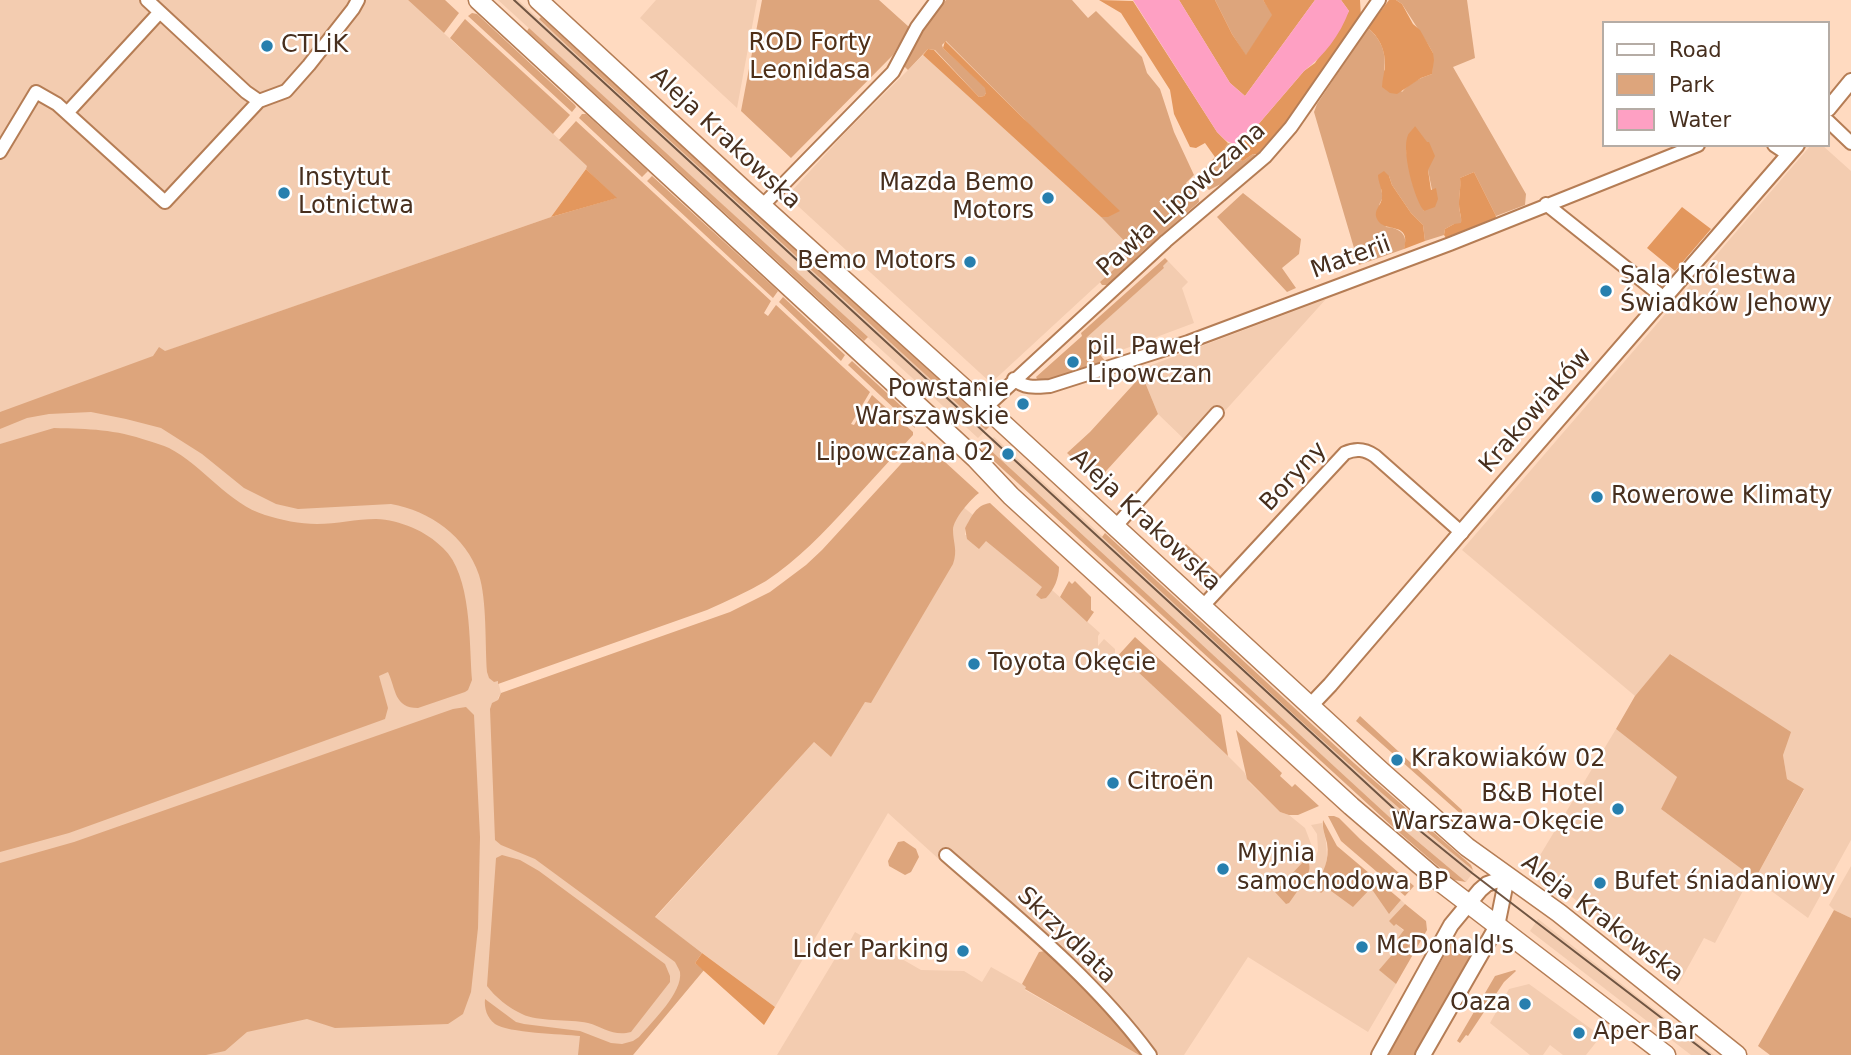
<!DOCTYPE html>
<html>
<head>
<meta charset="utf-8">
<style>
  body { margin:0 }
  #map { position:relative; width:1851px; height:1055px; overflow:hidden; background:#ffdac0; font-family:"DejaVu Sans",sans-serif }
  canvas { display:block }
  .legend { position:absolute; left:1602px; top:21px; width:228px; height:126px; box-sizing:border-box; background:#fff; border:2px solid #b5aca5; margin:0; padding:9px 12px; list-style:none; font-size:21px; color:#472f1e }
  .legend li { display:flex; align-items:center; gap:14px; height:35px }
  .legend b { width:35px; border:2px solid #b5aca5 }
</style>
</head>
<body>
<div id="map">
<canvas width="1851" height="1055"></canvas>
<ul class="legend">
<li><b style="height:9px;background:#fff"></b>Road</li>
<li><b style="height:19px;background:#dda57c"></b>Park</li>
<li><b style="height:19px;background:#fea0c3"></b>Water</li>
</ul>
</div>
<script>
const context = document.querySelector('canvas').getContext('2d');
context.lineJoin = 'round';
function paint(path, color) { context.fillStyle = color; context.fill(path, 'evenodd'); }
function strokePath(path, color, width, dash) { context.strokeStyle = color; context.lineWidth = width; context.lineCap = dash ? 'butt' : 'round'; context.setLineDash(dash || []); context.stroke(path); }
function drawText(font, color, halo, rows, align = 'center') {
  context.font = font + ' "DejaVu Sans",sans-serif'; context.lineWidth = 5; context.setLineDash([]); context.textBaseline = 'middle'; context.strokeStyle = halo; context.fillStyle = color; for (const [text, x, y, turn = 0] of rows) {
    context.save(); context.translate(x, y); context.rotate((+turn || 0) * Math.PI / 180); context.textAlign = isNaN(turn) ? turn : align; if (halo) context.strokeText(text, 0, 0); context.fillText(text, 0, 0); context.restore();
  }
}
paint(new Path2D(`
  M0 0H408L588 166 551 217 166 351 429 509 493 565 498 681 501 693 498 698 504 824 704 970 633 1055H0Z
  M498 0H518L986 430 978 438Z
  M656 0H757L737 108 640 18Z
  M923 55 1101 217 1134 251 991 383 787 196 846 132Z
  M1811 145H1822L1851 171V840L1808 918 1755 879 1804 790 1787 779 1783 755 1671 654 1635 696 1462 550Z
  M1168 261 1188 282 1182 288 1194 323 1103 357 1085 338 1164 268 1163 266Z
  M1326 299 1223 413 1217 408 1186 441 1158 414 1142 375 1141 369Z
  M994 437 1405 814 1474 871 1466 882 1397 824 986 446Z
  M962 506 973 515 965 528V535L987 536 1052 590 1100 633 1098 636V646L1104 639 1115 649V659L1119 663 1123 658 1228 756 1244 772 1250 783 1280 812 1289 815 1305 828 1316 857 1318 850 1317 834 1311 825 1322 823 1326 842 1327 858 1325 867 1314 887 1321 893 1327 887 1335 892 1371 887 1390 913 1401 900 1405 904 1389 921 1396 924 1404 931 1403 942 1380 970 1396 984 1368 1032 1248 957 1184 1055H1159L1137 1026 1080 964 950 850 942 862 888 813 775 1007 655 918 814 742 831 757 941 541Z
  M1616 729 1677 777 1661 809 1751 876 1715 943 1704 938 1678 985 1627 946 1603 921 1533 867Z
  M1851 866V918L1834 910 1829 905Z
  M1538 919 1637 996 1714 1055H1691L1530 931Z
  M855 932 921 970 964 971 982 982 991 967 1027 987 1025 990 1139 1055H777L836 957 845 950Z
  M1529 984 1601 1036 1586 1055H1563L1550 1045 1543 1055H1530L1490 1023 1509 989Z`), '#f3ccb0');
paint(new Path2D(`
  M408 0H445L459 13 444 33Z
  M762 0H879L909 27 893 55 791 158 741 111Z
  M946 0H1072L1088 18 1096 11 1142 57 1147 73 1160 89 1174 132 1194 175 1186 183C1193 189 1199 193 1199 202L1142 252 1108 285H1102L1100 282 1134 251 1101 217H1108L1024 119 946 41 942 45 943 48 986 88V93L984 96 979 97 935 50 928 49 908 70 903 65 930 17 937 11Z
  M1215 0H1263L1273 15 1246 56 1232 34Z
  M1396 0H1467L1475 58 1453 67 1526 194 1525 205 1496 216 1474 172 1460 178C1461 188 1459 195 1459 205 1459 212 1462 216 1461 224H1454L1445 229 1444 235 1425 241 1423 225 1411 213 1392 185 1389 176 1381 189 1383 197 1379 205 1386 227C1399 228 1409 234 1404 249L1359 265 1314 112 1317 104 1368 28C1381 39 1387 53 1384 70L1402 92C1410 82 1421 78 1432 74L1433 53 1429 46 1402 4ZM1427 143 1428 170 1432 190 1436 189 1424 211 1413 185 1406 150Z
  M472 13 477 14 575 105 576 107 572 112 468 16Z
  M541 17 812 265 847 295 990 426 986 430 594 71 539 19Z
  M465 19 570 115 553 134 450 38Z
  M529 28 868 337 864 341 527 31Z
  M582 114H586L648 171 642 177 579 118Z
  M576 121 771 301 764 313 768 316 776 305 870 392 851 424 854 425 872 395 913 432V435C892 458 871 481 850 504 824 532 798 560 766 581 747 592 727 601 707 610L498 684V681L494 682 489 678 487 672C485 645 487 600 479 575 466 536 430 511 391 504L298 509 276 504 244 488 202 454 161 428 126 419 91 412 49 414 27 418 0 429V412L153 356 159 347 165 351 551 217 616 198 586 169 587 166 559 140Z
  M1228 143 1236 145V159L1243 161 1253 154 1257 155 1221 184 1209 190C1195 179 1206 167 1215 157L1217 159Z
  M652 176 778 291 773 298 647 181Z
  M1243 193 1301 239 1299 254 1282 268 1296 288 1287 292 1217 217Z
  M1165 258 1168 261 1163 266 1164 268 1086 338 1107 363 1049 381 1039 382 1036 377 1082 336 1081 333Z
  M783 297 845 355 841 361 779 302Z
  M852 361 912 416 914 418 915 428 848 365Z
  M1142 375 1158 414 1097 481 1067 453 1090 432Z
  M54 428C90 429 114 429 149 441 155 443 163 445 169 448 202 465 229 504 265 515 281 520 300 524 317 524 337 524 356 519 376 519 400 520 426 531 443 548 472 575 469 642 472 680L468 690 465 692 418 708C394 708 396 689 388 672L379 676 388 708 385 719 69 833 0 852V444Z
  M922 441 979 493C971 499 953 519 953 530 953 543 958 550 953 564L871 703 865 702 831 757 814 742 655 917 702 953 695 963 704 970 633 1055H578L580 1036C562 1034 508 1033 495 1024 487 1018 484 1008 485 999L516 1022 524 1024 580 1031 611 1043 622 1044 633 1041 639 1037C652 1022 683 992 680 972 679 969 676 964 675 962L535 859 501 845 495 840 490 709 492 703 498 700 501 693 730 612 770 592 806 565 822 550Z
  M986 446 1397 824 1466 882 1454 880 1394 828 983 451 982 450Z
  M990 503 1059 567C1059 578 1054 590 1046 598L1041 599 1036 595 1042 587 986 541 979 549 967 539 965 528C972 516 976 505 990 503Z
  M1105 533 1354 763 1471 865 1473 870C1344 765 1224 649 1102 537Z
  M1186 544 1220 575 1222 578 1213 587 1177 555Z
  M1069 581 1072 584 1075 581 1091 597V610L1094 612 1087 622 1060 597Z
  M1135 637 1221 715 1228 756 1123 658 1119 663 1115 659Z
  M1670 654 1791 732 1783 755 1787 779 1804 789 1755 879 1661 809 1677 777 1616 729 1635 696Z
  M466 707 474 715 480 837 478 928 471 992 463 1014 448 1024 335 1028 307 1019 247 1032 225 1051 206 1055H0V863L74 842 453 709Z
  M1360 716 1462 810V815L1356 721Z
  M1236 730 1282 773 1280 776 1292 787 1295 784 1319 806 1298 815H1289L1280 812 1247 779Z
  M1328 816H1334L1339 818 1360 839 1414 886 1405 896 1341 841Z
  M1323 820 1337 846 1401 900 1389 914 1371 888 1353 907 1327 888 1321 893 1314 887C1323 873 1330 860 1327 843 1325 835 1322 828 1323 820Z
  M904 841 916 849 919 857 911 872 905 875 889 866 888 861 898 842Z
  M502 855 520 860 539 871 665 964 670 976V982L631 1032C614 1037 603 1027 588 1023 569 1019 538 1022 522 1014 509 1008 495 997 487 986L496 858Z
  M1304 855C1307 859 1311 865 1309 871 1306 879 1294 896 1289 903L1286 904 1275 892 1302 863Z
  M1405 904 1426 921 1427 930 1396 984 1379 970 1403 942 1398 938 1404 930 1396 924 1394 926 1389 921Z
  M1834 910 1851 918V1055H1770L1758 1046Z
  M1452 942 1471 957 1414 1055H1388Z
  M1045 951 1048 952 1089 991 1144 1055H1139L1025 989 1026 987 1022 984 1039 952Z
  M1515 970 1516 971 1504 982 1468 1036 1466 1035 1460 1043 1457 1041 1495 976Z`), '#dda57c');
paint(new Path2D(`
  M1099 0 1133 1 1217 132 1228 143 1217 160 1205 143 1196 148 1190 147 1174 114 1170 90 1121 13Z
  M1179 0H1215L1232 34 1246 55 1272 15 1263 0H1315L1245 96 1230 83Z
  M1341 0H1360L1361 17 1287 121 1257 154H1253L1243 161 1236 159V145L1244 141 1304 71 1315 63 1349 11Z
  M1389 0H1396L1402 4 1413 24 1420 30 1433 53 1434 60 1432 74 1421 78 1397 94 1390 93 1382 87C1382 79 1385 72 1385 64 1385 49 1379 37 1368 28Z
  M945 41 1024 119 1120 211 1108 217H1101L923 55 928 49 934 50 979 97 984 96 986 93 985 88 943 48Z
  M1415 126 1427 142H1429L1435 156 1428 170 1431 190 1436 188 1438 199 1435 207 1424 211C1414 199 1401 150 1408 135 1408 134 1415 127 1415 126Z
  M586 169 617 198 551 217Z
  M1384 171 1389 176 1392 185 1411 213 1423 225 1425 241 1404 249C1412 220 1384 234 1377 219 1373 210 1381 206 1382 198 1383 190 1378 182 1378 175Z
  M1474 172 1496 216 1495 220 1452 238H1446L1444 235 1445 229 1454 224 1461 223C1462 216 1459 212 1459 204 1459 195 1461 188 1460 178Z
  M1682 207 1711 229 1675 271 1647 248Z
  M702 953 775 1007 764 1025 695 963Z`), '#e3975d');
paint(new Path2D(`
  M1133 0H1179L1230 83 1245 96 1315 0H1341L1349 11C1340 35 1324 56 1304 71L1244 141C1231 147 1226 141 1217 132Z`), '#fea0c3');
const minor = new Path2D(`
  M147 0 246 92 259 101
  M159 13 67 113 165 202 259 101 286 91 309 65 353 9 358 0
  M1828 121 1851 143
  M1774 145 1789 155
  M0 152 36 92 57 104 67 113
  M1546 204 1664 298
  M762 206 893 72 917 27 937 0
  M1014 379C1025 389 1036 387 1050 386L1188 342 1450 244 1698 145
  M986 407 1166 241 1265 157 1291 127 1379 0
  M1115 527 1217 413
  M1202 607 1345 453C1356 448 1365 449 1375 456L1462 533
  M946 855C1018 918 1093 978 1150 1055`);
const tertiary = new Path2D(`
  M1828 109 1851 81
  M1310 706 1330 685 1505 481 1797 145
  M1379 1055 1451 925 1480 890 1487 884 1507 877
  M1423 1055 1497 926 1507 877`);
const secondary = new Path2D(`
  M478 0 976 459 1011 496 1351 806 1435 878 1666 1055
  M538 0 742 188 997 418 1381 771 1467 847 1559 913 1737 1055`);
strokePath(minor, '#b57d55', 16);
strokePath(tertiary, '#b57d55', 18);
strokePath(secondary, '#b57d55', 21);
strokePath(minor, '#fff', 12);
strokePath(tertiary, '#fff', 14);
strokePath(secondary, '#fff', 18);
strokePath(new Path2D(`
  M514 0 1403 817 1472 873 1710 1055`), '#705542', 2);
for (const [x, y, r, color] of [
  [267,46,7,"#277fae"],
  [284,193,7,"#277fae"],
  [1048,198,7,"#277fae"],
  [970,262,7,"#277fae"],
  [1606,291,7,"#277fae"],
  [1073,362,7,"#277fae"],
  [1023,404,7,"#277fae"],
  [1008,454,7,"#277fae"],
  [1597,497,7,"#277fae"],
  [974,664,7,"#277fae"],
  [1397,760,7,"#277fae"],
  [1113,783,7,"#277fae"],
  [1618,809,7,"#277fae"],
  [1223,869,7,"#277fae"],
  [1600,883,7,"#277fae"],
  [1362,947,7,"#277fae"],
  [963,951,7,"#277fae"],
  [1525,1004,7,"#277fae"],
  [1579,1033,7,"#277fae"]
]) { const dot = new Path2D(); dot.arc(x, y, r, 0, 2 * Math.PI); context.fillStyle = color; context.fill(dot); strokePath(dot, '#fff', 2.5); }
drawText('24px', '#4f2f17', '#fff', [
  ["ROD Forty",810,44],
  ["Leonidasa",810,72]
]);
drawText('24px', '#472f1e', '#fff', [
  ["CTLiK",281,46],
  ["Instytut",298,179],
  ["Lotnictwa",298,207],
  ["Mazda Bemo",1034,184,"right"],
  ["Motors",1034,212,"right"],
  ["Bemo Motors",956,262,"right"],
  ["Sala Królestwa",1620,277],
  ["Świadków Jehowy",1620,305],
  ["pil. Paweł",1087,348],
  ["Lipowczan",1087,376],
  ["Powstanie",1009,390,"right"],
  ["Warszawskie",1009,418,"right"],
  ["Lipowczana 02",994,454,"right"],
  ["Rowerowe Klimaty",1611,497],
  ["Toyota Okęcie",988,664],
  ["Krakowiaków 02",1411,760],
  ["Citroën",1127,783],
  ["B&B Hotel",1604,795,"right"],
  ["Warszawa-Okęcie",1604,823,"right"],
  ["Myjnia",1237,855],
  ["samochodowa BP",1237,883],
  ["Bufet śniadaniowy",1614,883],
  ["McDonald's",1376,947],
  ["Lider Parking",949,951,"right"],
  ["Oaza",1511,1004,"right"],
  ["Aper Bar",1593,1033]
], 'left');
drawText('24px', '#472f1e', '#fff', [
  ["Aleja Krakowska",725,139,43],
  ["Pawła Lipowczana",1182,200,-42],
  ["Materii",1351,258,-20],
  ["Krakowiaków",1536,411,-49],
  ["Boryny",1294,477,-47],
  ["Aleja Krakowska",1145,521,43],
  ["Aleja Krakowska",1602,919,37],
  ["Skrzydlata",1066,936,44]
]);
</script>
</body>
</html>
